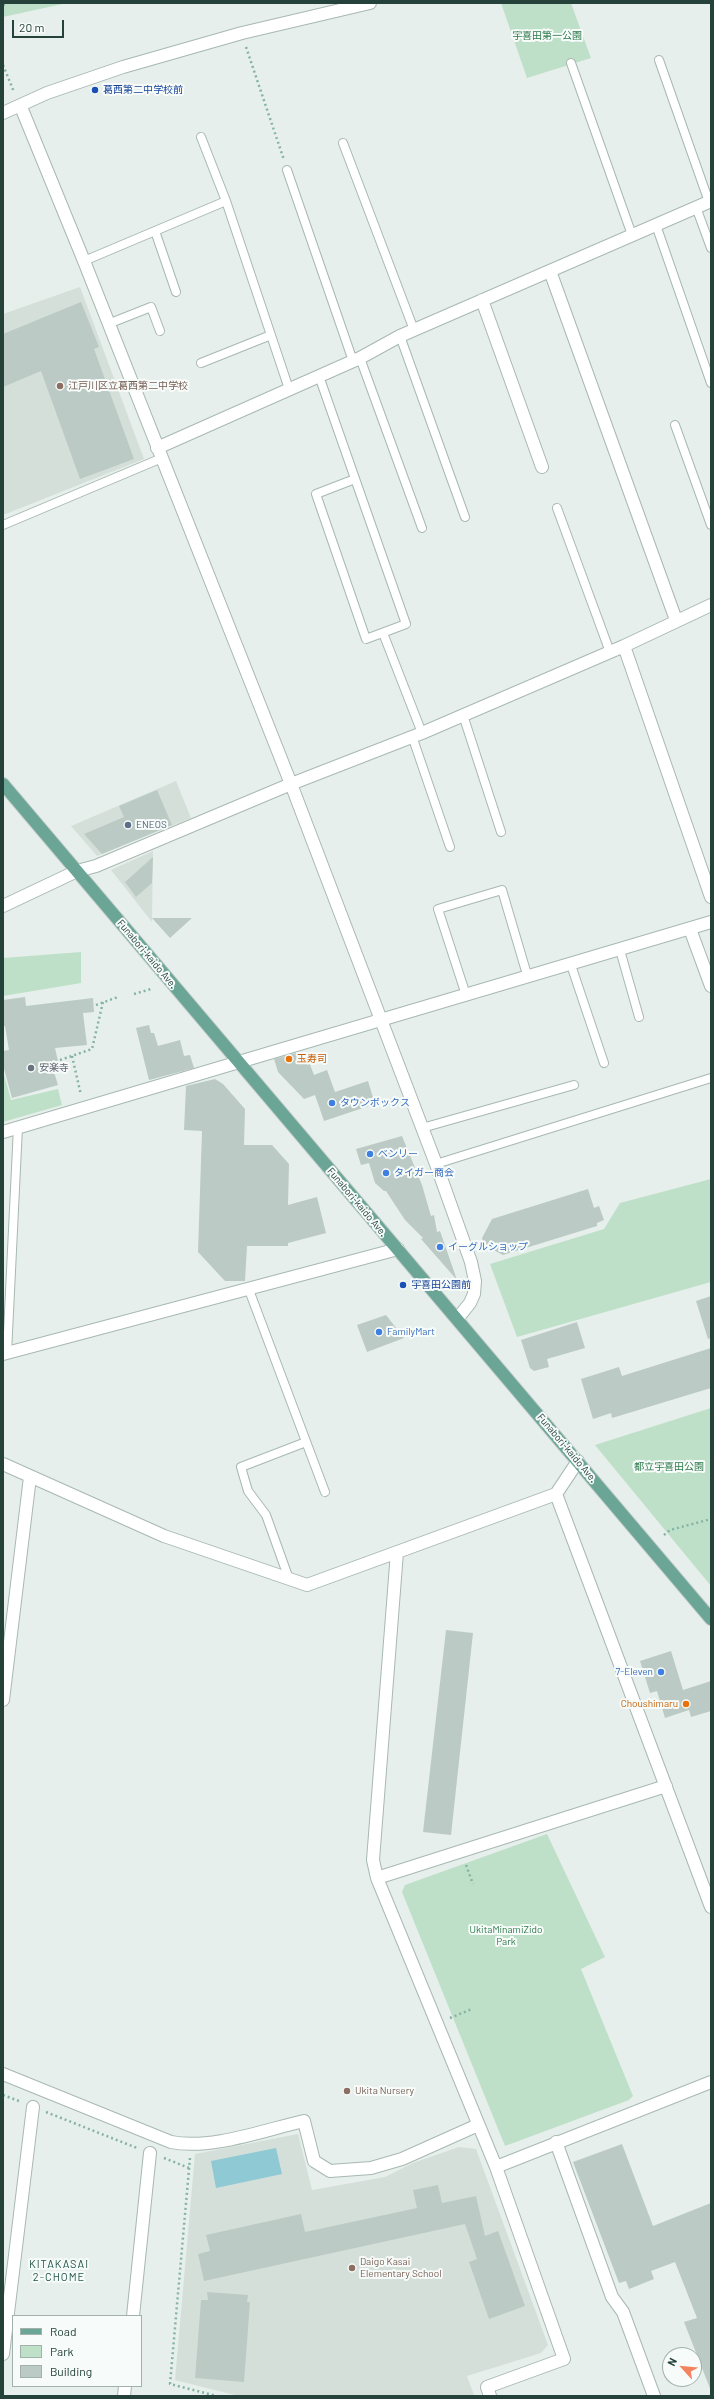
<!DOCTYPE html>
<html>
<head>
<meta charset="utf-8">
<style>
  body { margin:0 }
  #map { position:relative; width:714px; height:2399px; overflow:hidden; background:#e6efeb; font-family:Barlow,sans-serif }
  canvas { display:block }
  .frame { position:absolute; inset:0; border:4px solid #24423a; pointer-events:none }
  .legend { position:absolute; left:12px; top:2315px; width:130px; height:72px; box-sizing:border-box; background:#f7fbf9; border:1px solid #a3b1ad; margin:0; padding:5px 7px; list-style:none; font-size:12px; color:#24423a }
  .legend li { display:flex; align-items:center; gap:8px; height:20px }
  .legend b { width:20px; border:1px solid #a3b1ad }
  .north { position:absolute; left:662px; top:2347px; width:40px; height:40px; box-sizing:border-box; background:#f7fbf9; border:1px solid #a3b1ad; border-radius:50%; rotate:297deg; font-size:11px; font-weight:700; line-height:16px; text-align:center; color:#24423a }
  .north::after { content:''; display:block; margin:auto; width:14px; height:18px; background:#f4845f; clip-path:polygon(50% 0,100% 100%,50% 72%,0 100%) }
  .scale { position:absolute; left:12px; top:20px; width:52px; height:18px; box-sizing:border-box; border:2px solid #24423a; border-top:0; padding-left:5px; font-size:12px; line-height:14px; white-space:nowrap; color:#24423a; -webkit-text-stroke:3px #f7fbf9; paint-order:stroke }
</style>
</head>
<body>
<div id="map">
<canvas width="714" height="2399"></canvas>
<div class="frame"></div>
<ul class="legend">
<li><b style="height:5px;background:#6aa596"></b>Road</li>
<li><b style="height:11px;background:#bfe0c8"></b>Park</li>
<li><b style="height:11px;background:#bbcac4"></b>Building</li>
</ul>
<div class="north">N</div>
<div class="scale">20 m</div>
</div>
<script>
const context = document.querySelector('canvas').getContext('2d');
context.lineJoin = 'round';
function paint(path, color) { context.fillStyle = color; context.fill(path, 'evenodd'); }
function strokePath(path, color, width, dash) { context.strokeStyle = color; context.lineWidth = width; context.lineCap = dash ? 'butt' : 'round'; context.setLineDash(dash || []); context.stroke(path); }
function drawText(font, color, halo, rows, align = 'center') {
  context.font = font + ' Barlow,"Noto Sans JP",sans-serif'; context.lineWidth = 4; context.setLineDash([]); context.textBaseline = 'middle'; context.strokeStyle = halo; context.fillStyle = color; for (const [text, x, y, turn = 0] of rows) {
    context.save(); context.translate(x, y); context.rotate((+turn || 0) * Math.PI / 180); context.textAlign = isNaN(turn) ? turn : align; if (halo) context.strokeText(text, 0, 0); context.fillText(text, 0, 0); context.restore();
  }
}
paint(new Path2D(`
  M80 287 144 459 3 515V314Z
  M176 781 191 818 97 856 71 826Z
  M153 851 152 922 111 870Z
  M298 2134 312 2190 385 2177 413 2163 459 2147 476 2149 548 2345 541 2353 467 2376 474 2395 469 2396H239L175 2380 195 2154Z`), '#d4dfda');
paint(new Path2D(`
  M3 3H67L3 17Z
  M501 3H571L591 58 527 78Z
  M81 952V983L3 996V958Z
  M3 1071 11 1100 58 1089 62 1105 3 1122Z
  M711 1179V1282L517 1337 490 1264 604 1229 620 1203Z
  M711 1408V1586L595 1445Z
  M547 1834 605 1957 581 1969 633 2096 629 2100 505 2146 402 1892 405 1885Z`), '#bfe0c8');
paint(new Path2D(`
  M276 2148 282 2174 216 2188 211 2161Z`), '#8ec9d4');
paint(new Path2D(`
  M81 302 99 347 94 349 134 459 80 479 41 371 3 387V334Z
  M157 790 172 825 102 854 84 834 124 817 119 806Z
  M153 857 152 883 136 897 125 882Z
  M152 918H192L170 938Z
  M25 997 26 1006 93 998 94 1012 83 1013 87 1045 55 1048 60 1070 54 1072 58 1085 12 1098 3 1065V1051L9 1050 5 1026H3V1000Z
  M149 1025 151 1033H154L158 1046 180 1040 184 1056 190 1055 194 1068 149 1080 136 1028Z
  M300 1052 304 1064 309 1062 314 1075 327 1070 335 1092 368 1081 375 1104 324 1121 315 1095 304 1099 278 1072 274 1059Z
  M215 1079 223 1084 245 1109 244 1145H272L289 1164 288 1205 317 1197 326 1233 288 1243V1246H247L245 1281H225L198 1252 202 1131 184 1130 186 1086Z
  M402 1136 422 1185 431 1216 434 1215 437 1232 440 1231 457 1280 421 1239 423 1238 405 1220 386 1191H384L375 1183 369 1163 361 1165 356 1149Z
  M588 1189 594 1208 599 1206 604 1220 597 1223V1226L503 1255 484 1245 482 1238 492 1219Z
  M711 1296V1338L708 1339 696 1301Z
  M386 1315 404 1338 367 1352 357 1325Z
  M577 1322 585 1348 547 1359 549 1367 534 1371 530 1368 521 1340Z
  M711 1348V1388L612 1418 611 1413 593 1419 581 1379 619 1367 622 1376Z
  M446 1630 473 1633 451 1835 423 1832Z
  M671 1651 683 1690 711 1681V1711L691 1717 689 1710 665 1718 657 1691 650 1693 640 1661Z
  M622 2144 653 2226 711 2203V2391L684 2322 697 2318 675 2262 651 2271 654 2279 629 2289 626 2281 619 2283 573 2162Z
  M438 2185 442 2203 476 2196 485 2236 498 2231 525 2306 489 2319 469 2262 477 2259 465 2224 204 2281 198 2254 210 2251 206 2235 301 2214 305 2232 417 2208 413 2190Z
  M207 2292 248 2295 247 2302H250L244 2382 195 2378 201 2300H208Z`), '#bbcac4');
const service = new Path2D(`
  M659 60 709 202
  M571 63 632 235
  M201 137 226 201 289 389
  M343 143 414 330
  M287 170 353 361
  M696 207 711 248
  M656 225 711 383
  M155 231 176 292
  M84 261 226 201
  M108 324 151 307 160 331
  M400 336 465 517
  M360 358 422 528
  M201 363 271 335
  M319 376 406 624 366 639 316 494 355 479
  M675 425 711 525
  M557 508 610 652
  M3 525 162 458
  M383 633 422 733
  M463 715 501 832
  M412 736 450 847
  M620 950 639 1017
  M571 965 604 1063
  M466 995 438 909 502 890 528 978
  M422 1128 574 1085
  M436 1164 711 1078
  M249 1290 325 1492
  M7 1353 18 1127
  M289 1579 266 1515 248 1491 241 1467 306 1442`);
const minor = new Path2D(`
  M550 271 676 620
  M482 300 542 467
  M157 448 360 358 400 336 711 201
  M624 646 711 897
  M3 906 77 871 96 866 291 784 422 733 624 646 711 605
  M690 929 711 986
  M3 1132 711 922
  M3 1354 398 1249
  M3 1464 164 1536 307 1585 556 1494 578 1461
  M556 1494 711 1907
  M397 1552 373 1860 377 1878 496 2167 564 2359 487 2387 490 2396
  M3 1700 30 1477
  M377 1878 666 1786
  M3 2074 171 2142C211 2150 264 2130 304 2121L314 2161 330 2171 371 2168 402 2159 478 2125
  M556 2142 612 2297 623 2312 654 2396
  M496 2167 711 2082
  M133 2316 150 2153
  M3 2354 33 2107
  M124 2396 125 2386`);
const tertiary = new Path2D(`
  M21 107 84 261 291 784 436 1164 471 1262 475 1281 474 1294 470 1303 458 1318
  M3 113 47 93 123 67 242 33 370 3`);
const primary = new Path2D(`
  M3 784 711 1619`);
strokePath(service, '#a8b8b2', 10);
strokePath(minor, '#a8b8b2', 14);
strokePath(tertiary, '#a8b8b2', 14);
strokePath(primary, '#c2cac8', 14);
strokePath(new Path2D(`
  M3 5 8 3
  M246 47 284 160
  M3 65 14 92
  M134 994 151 989
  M96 1005 118 997
  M72 1056 81 1095
  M60 1060 92 1049 103 1002
  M664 1535 670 1530 711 1519
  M466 1865 473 1884
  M450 2018 472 2009
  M3 2095 19 2101
  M46 2112 137 2148
  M164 2158 189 2168
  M190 2158 170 2384 217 2396`), '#86b3a5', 2.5, [2, 3]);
strokePath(service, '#fff', 8);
strokePath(minor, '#fff', 12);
strokePath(tertiary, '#fff', 12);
strokePath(primary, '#6aa596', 12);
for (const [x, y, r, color] of [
  [95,90,4,"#1a4fb4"],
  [60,386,4,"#8d6e63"],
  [128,825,4,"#5c6f8a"],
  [289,1059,4,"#e8710a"],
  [31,1068,4,"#6b7280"],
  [332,1103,4,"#3f7fe0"],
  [370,1154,4,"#3f7fe0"],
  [386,1173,4,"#3f7fe0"],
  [440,1247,4,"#3f7fe0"],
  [403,1285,4,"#1a4fb4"],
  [379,1332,4,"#3f7fe0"],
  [661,1672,4,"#3f7fe0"],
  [686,1704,4,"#e8710a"],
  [347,2091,4,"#8d6e63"],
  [352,2268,4,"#8d6e63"]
]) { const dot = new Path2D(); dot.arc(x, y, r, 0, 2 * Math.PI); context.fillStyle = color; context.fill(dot); strokePath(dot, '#f7fbf9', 1.5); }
drawText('10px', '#2d7a4b', '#f7fbf9', [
  ["宇喜田第一公園",547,36],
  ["都立宇喜田公園",669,1467],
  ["UkitaMinamiZido",506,1930],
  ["Park",506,1942]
]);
drawText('10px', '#164399', '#f7fbf9', [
  ["葛西第二中学校前",103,90],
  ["宇喜田公園前",411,1285]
], 'left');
drawText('10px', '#785e54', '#f7fbf9', [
  ["江戸川区立葛西第二中学校",68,386],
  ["Ukita Nursery",355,2091],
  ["Daigo Kasai",360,2262],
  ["Elementary School",360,2274]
], 'left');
drawText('10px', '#4e5e75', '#f7fbf9', [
  ["ENEOS",136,825]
], 'left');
drawText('10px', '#24423a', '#f7fbf9', [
  ["Funabori-kaido Ave.",147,954,50],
  ["Funabori-kaido Ave.",357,1202,50],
  ["Funabori-kaido Ave.",567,1448,50]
]);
drawText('10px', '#c56008', '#f7fbf9', [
  ["玉寿司",297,1059],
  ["Choushimaru",678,1704,"right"]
], 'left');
drawText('10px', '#5b616d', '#f7fbf9', [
  ["安楽寺",39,1068]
], 'left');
drawText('10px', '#366cbe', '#f7fbf9', [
  ["タウンボックス",340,1103],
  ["ベンリー",378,1154],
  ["タイガー商会",394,1173],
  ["イーグルショップ",448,1247],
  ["FamilyMart",387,1332],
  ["7-Eleven",653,1672,"right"]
], 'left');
context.letterSpacing = '1px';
drawText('11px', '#1f5548', '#f7fbf9', [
  ["KITAKASAI",59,2264],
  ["2-CHOME",59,2277]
]);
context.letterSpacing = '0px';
</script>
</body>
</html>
